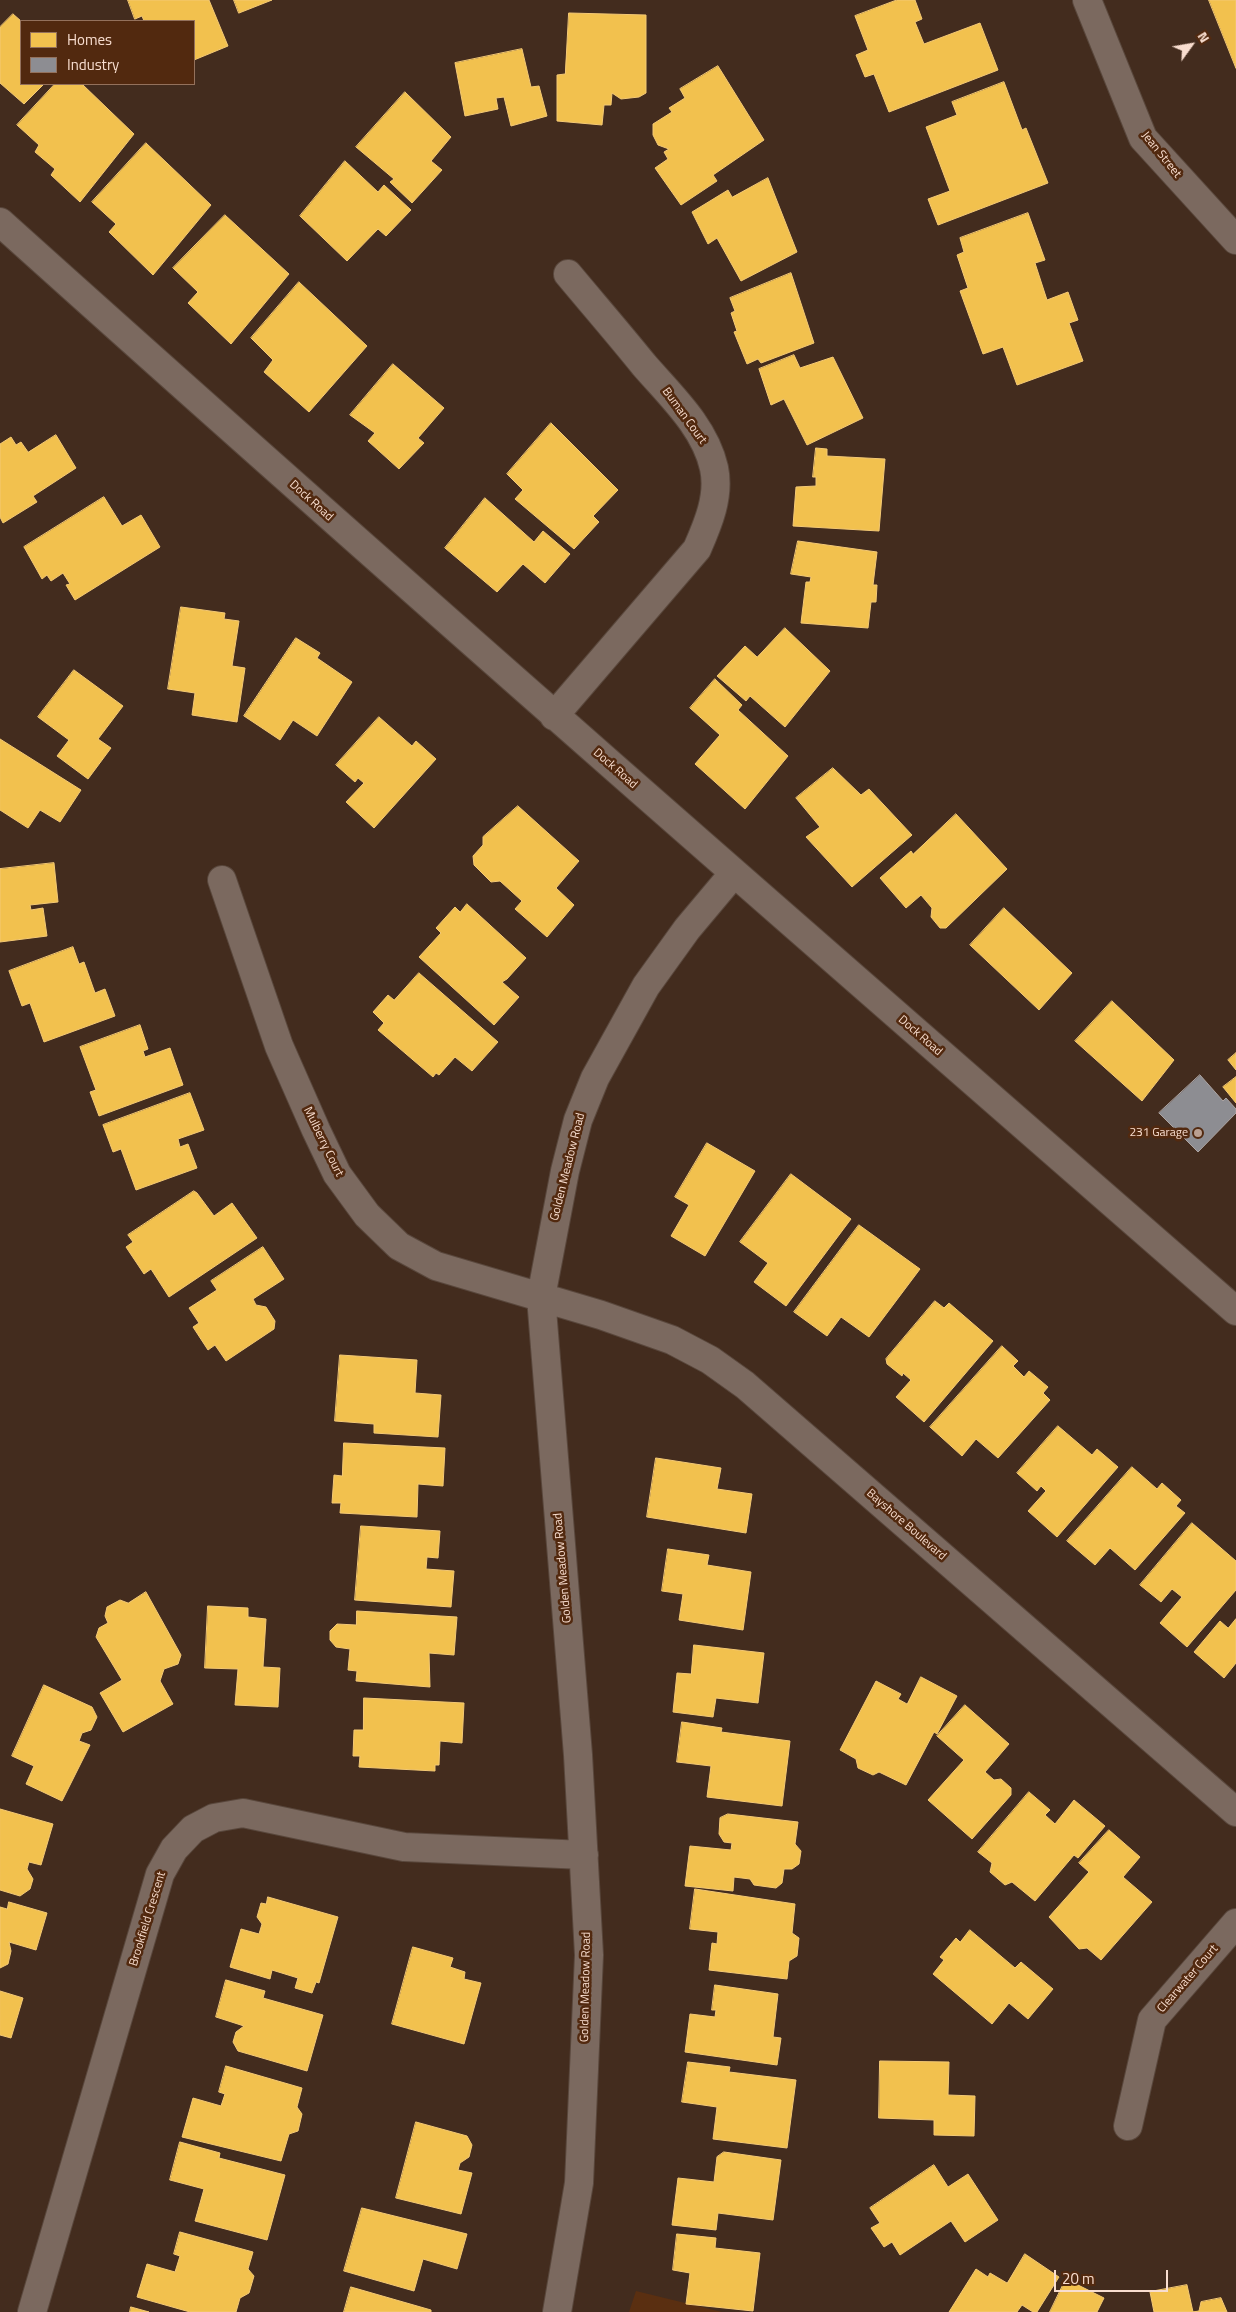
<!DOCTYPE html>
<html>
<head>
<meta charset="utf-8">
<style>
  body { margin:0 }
  #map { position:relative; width:1236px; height:2312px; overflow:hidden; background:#432c1e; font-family:"Titillium Web",sans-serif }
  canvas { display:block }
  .legend { position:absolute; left:20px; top:20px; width:175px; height:65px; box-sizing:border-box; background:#52290f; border:1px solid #94715c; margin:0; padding:6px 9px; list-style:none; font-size:15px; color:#f8ddcf }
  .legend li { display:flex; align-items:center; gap:10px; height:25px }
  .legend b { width:25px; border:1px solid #94715c }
  .north { position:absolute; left:1166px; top:20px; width:50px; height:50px; -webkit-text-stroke:4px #52290f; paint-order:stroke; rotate:58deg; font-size:14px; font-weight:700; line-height:20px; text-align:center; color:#f8ddcf }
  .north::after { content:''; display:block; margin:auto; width:18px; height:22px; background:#f8ddcf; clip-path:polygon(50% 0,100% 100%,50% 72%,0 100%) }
  .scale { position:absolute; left:1054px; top:2270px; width:114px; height:22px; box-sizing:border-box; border:2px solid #f8ddcf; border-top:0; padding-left:6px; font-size:15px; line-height:18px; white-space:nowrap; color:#f8ddcf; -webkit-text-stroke:4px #52290f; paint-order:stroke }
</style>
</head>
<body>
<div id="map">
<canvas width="1236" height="2312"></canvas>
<ul class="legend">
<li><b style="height:14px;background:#f2c14e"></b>Homes</li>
<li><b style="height:14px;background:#8d8d92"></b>Industry</li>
</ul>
<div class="north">N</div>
<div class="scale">20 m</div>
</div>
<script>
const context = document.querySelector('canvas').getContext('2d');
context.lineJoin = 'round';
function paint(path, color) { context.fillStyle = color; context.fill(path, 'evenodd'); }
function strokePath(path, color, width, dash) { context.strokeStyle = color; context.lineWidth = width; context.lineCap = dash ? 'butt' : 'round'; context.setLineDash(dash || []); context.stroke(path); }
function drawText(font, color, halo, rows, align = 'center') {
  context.font = font + ' "Titillium Web",sans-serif'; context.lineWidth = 5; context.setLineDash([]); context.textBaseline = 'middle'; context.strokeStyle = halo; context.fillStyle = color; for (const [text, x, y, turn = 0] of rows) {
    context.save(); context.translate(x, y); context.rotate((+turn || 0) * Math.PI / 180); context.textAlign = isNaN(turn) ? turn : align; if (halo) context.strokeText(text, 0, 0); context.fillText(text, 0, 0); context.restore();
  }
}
paint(new Path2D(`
  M636 2291 722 2312H629Z`), '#5a2f11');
const homes = new Path2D(`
  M128 0H209L228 46 194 60V21H144L142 16 135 19Z
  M234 0H272L239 13Z
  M897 0H915L922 19 915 22 924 44 980 23 998 70 889 112 874 74 865 77 856 55 868 50 855 16Z
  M1209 0H1236V68Z
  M569 13 646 15V93L639 97 621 99 612 93 611 105H604L602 125 557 121V75L565 74Z
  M13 14 21 21V84H44L24 104 0 83V27Z
  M522 49 531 87 539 86 547 116 511 126 504 97 496 98 498 109 465 116 455 63Z
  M718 66 764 140 713 175 717 181 681 205 655 168 668 159 664 152 669 149 658 145 653 135V124L672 112 669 108 685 98 680 89Z
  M1004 82 1022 130 1026 128 1048 183 938 225 928 199 950 191 926 127 957 115 952 102Z
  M55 84H82L134 134 80 202 51 175 55 169 35 152 39 145 17 125Z
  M405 92 451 137 431 161 442 170 412 203 390 182 394 179 356 147Z
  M146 143 211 205 153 275 109 232 116 224 92 202Z
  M345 161 378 192 384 185 411 210 386 236 378 229 347 261 300 216Z
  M768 178 797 252 741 281 717 238 708 244 692 212 728 190 732 197Z
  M1028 213 1045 260 1035 263 1047 300 1068 292 1078 320 1069 323 1083 361 1017 385 1003 347 983 354 960 291 968 288 957 255 964 252 960 238Z
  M225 215 289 274 231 344 188 303 198 292 173 268Z
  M791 273 814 343 761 363 758 359 747 364 734 332 737 331 731 313 735 311 730 298Z
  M299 282 367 346 309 412 264 372 273 360 251 338Z
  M794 355 800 368 833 357 863 418 807 445 784 399 771 405 759 369Z
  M393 364 444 408 418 438 424 443 399 469 368 441 375 433 350 415Z
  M551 423 618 490 593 516 599 522 574 549 515 499 523 490 507 474Z
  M56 435 76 468 33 496 37 502 3 523 0 517V444L11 437 16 445 21 442 28 452Z
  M816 448 827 449V456L885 459 879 531 793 526 796 487 816 486V477H813Z
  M104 497 122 526 141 515 160 547 75 600 66 585 70 584 63 573 51 581 47 575 42 579 24 547Z
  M485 498 534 542 543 531 570 554 545 583 523 564 497 592 445 548Z
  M798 541 877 552 873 585H877L876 602H871L868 628 801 623 806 582H810L811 577 791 574Z
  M181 607 225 613 224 619 239 621 232 666 245 668 237 722 192 715 195 693 168 689Z
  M785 628 830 671 785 727 750 696 746 701 717 676 745 646 757 657Z
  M296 638 320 653 317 658 352 682 317 736 293 720 280 740 244 716Z
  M74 670 123 706 98 739 111 748 88 779 57 756 69 740 38 717Z
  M715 679 742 705 738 710 788 756 745 809 695 764 720 735 690 708Z
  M379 717 412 746 416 741 436 759 374 828 346 802 364 783 358 778 355 782 336 765Z
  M0 739 81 790 60 822 40 810 28 828 0 810Z
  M833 768 861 795 869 789 912 835 852 887 806 837 820 827 796 798Z
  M518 806 579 861 556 888 574 905 547 937 515 909 522 901 500 881 491 882 474 865 473 856 483 845V837Z
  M956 814 1007 869 946 928H940L931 917 932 908 921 895 906 908 880 878 911 851 913 854Z
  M54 863 58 902 30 905 31 910 43 908 47 936 0 942V869Z
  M467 904 526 958 507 979 502 982 519 997 494 1025 419 957 441 933 436 928 455 907 460 912Z
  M1004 908 1072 973 1039 1010 970 945Z
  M73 947 79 964 84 962 95 993 105 989 115 1016 44 1042 30 1003 22 1006 9 971Z
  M419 973 498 1042 472 1071 455 1057 439 1075 436 1073 433 1077 378 1030 384 1023 373 1012 388 995 394 1000Z
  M1112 1001 1174 1060 1142 1101 1075 1041Z
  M140 1025 148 1049 143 1051 145 1057 170 1048 183 1085 99 1116 90 1092 96 1090 80 1047Z
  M1236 1053V1070L1228 1060Z
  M1236 1077V1103L1223 1087Z
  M190 1093 204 1130 178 1139 180 1147 188 1144 197 1168 136 1190 121 1149 113 1152 103 1125Z
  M707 1143 755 1171 705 1256 671 1236 689 1205 675 1197Z
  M791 1174 851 1219 786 1306 754 1282 768 1263 740 1242Z
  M194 1191 197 1193 214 1216 232 1203 257 1238 169 1297 151 1269 144 1274 126 1247 133 1242 128 1235Z
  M859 1225 920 1269 869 1337 841 1317 827 1336 794 1312Z
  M263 1247 284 1279 253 1299 256 1305 266 1307 275 1321 274 1329 226 1361 215 1345 208 1350 193 1327 199 1323 189 1308 217 1290 211 1281Z
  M935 1301 944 1308 949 1303 993 1341 924 1422 896 1397 911 1380 903 1373 902 1376 887 1364 886 1359Z
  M1002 1346 1018 1361 1013 1366 1024 1377 1029 1371 1048 1387 1043 1393 1050 1400 998 1458 976 1439 962 1456 930 1427Z
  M340 1355 417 1360 415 1393 441 1395 438 1437 374 1433V1424L335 1421Z
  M1058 1426 1092 1455 1097 1449 1118 1467 1057 1537 1028 1511 1046 1491 1041 1486 1037 1491 1017 1473Z
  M344 1443 445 1448 443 1486 418 1484 417 1517 340 1513 341 1503H332L334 1475 342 1476Z
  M656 1458 721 1468 717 1489 752 1494 746 1533 647 1517Z
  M1132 1467 1157 1489 1162 1483 1181 1500 1176 1506 1185 1513 1135 1570 1110 1548 1095 1565 1067 1541Z
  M1192 1523 1236 1561V1590L1187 1647 1160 1623 1182 1597 1172 1589 1161 1602 1140 1585Z
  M361 1526 440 1531 438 1558 427 1557 426 1569 454 1571 451 1607 355 1600Z
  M668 1549 709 1555 707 1565 751 1572 743 1630 679 1620 683 1594 662 1591Z
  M146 1592 181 1655 178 1664 164 1669 160 1681 173 1704 123 1732 100 1693 122 1680 96 1637 99 1628 108 1623 105 1616 107 1607 120 1600 128 1603Z
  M208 1606 248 1608V1617L266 1619 263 1667 280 1668 278 1707 235 1705 238 1669 205 1668Z
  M357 1611 457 1617 454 1655 429 1653 430 1687 356 1681 357 1671 348 1670 350 1649 336 1647 330 1640V1631L337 1624 356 1625Z
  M1236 1619V1663L1224 1678 1194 1652 1220 1621 1228 1628Z
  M694 1645 764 1653 758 1703 716 1698 713 1717 673 1712 677 1673 691 1674Z
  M921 1677 957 1696 937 1734 934 1732 906 1785 879 1772 873 1775 858 1768 856 1759 840 1750 876 1681 901 1694 898 1699 907 1704Z
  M44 1685 92 1707 97 1717 91 1730 82 1733 79 1741 90 1745 62 1801 26 1784 34 1766 12 1756Z
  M364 1698 464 1703 462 1743 440 1741 439 1765H435V1771L359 1767 360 1756H353L354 1730H363Z
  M965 1705 1009 1744 985 1772 994 1780 1001 1779 1011 1788V1795L972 1839 928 1800 964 1760 937 1736Z
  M682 1722 722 1728 721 1732 790 1741 782 1806 707 1797 711 1766 677 1762Z
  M1029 1792 1050 1810 1045 1815 1055 1824 1074 1800 1105 1826 1078 1858 1074 1855 1035 1901 1012 1882 1005 1885 990 1872 992 1863 978 1852Z
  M0 1809 53 1824 41 1865 29 1862 27 1869 33 1879 30 1889 20 1896 0 1890Z
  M728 1814 798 1822 795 1844 801 1851 799 1864 792 1869H784L782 1883 776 1888 754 1885 750 1879 734 1877 733 1891 685 1886 690 1846 731 1850 732 1843 724 1842 719 1834 720 1818Z
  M1109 1830 1140 1857 1123 1877 1152 1902 1101 1960 1087 1948 1079 1949 1049 1917 1089 1872 1079 1863Z
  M695 1889 795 1904 792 1933 799 1938 797 1956 789 1961 787 1979 709 1970 712 1943 717 1944 718 1932 690 1929Z
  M268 1897 338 1917 319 1983 316 1982 312 1993 295 1988 298 1978 272 1970 270 1979 230 1967 241 1929 259 1934 262 1924 257 1917 261 1903 266 1904Z
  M9 1902 47 1913 36 1950 9 1942 11 1951 8 1964 0 1968V1907L7 1909Z
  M970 1930 1015 1968 1021 1962 1053 1989 1028 2019 1009 2003 992 2024 933 1974 944 1960 940 1957 956 1938 960 1942Z
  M413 1947 453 1958 450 1967 465 1972 464 1979 481 1983 464 2044 392 2024Z
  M226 1980 265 1991 263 1998 323 2015 307 2071 238 2051 233 2042 236 2032 244 2026 216 2017Z
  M715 1985 778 1994 773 2037 781 2038 777 2065 685 2052 690 2014 715 2017 716 2010H712Z
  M0 1991 23 1998 11 2038 0 2035Z
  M880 2061 949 2062 948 2095 975 2096 974 2136 934 2135V2120L879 2118Z
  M688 2062 730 2067 729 2072 796 2080 787 2148 713 2139 717 2107 682 2102Z
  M226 2066 302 2088 297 2107 302 2114 298 2131 289 2134 281 2161 182 2137 193 2098 221 2106 225 2094 219 2092Z
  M416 2122 467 2136 472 2145 469 2157 460 2163 458 2170 472 2173 461 2214 396 2198Z
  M180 2142 220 2153 219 2158 285 2175 267 2240 195 2221 204 2189 170 2180Z
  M724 2152 781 2160 773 2220 718 2213 716 2230 672 2225 678 2178 714 2182 717 2157Z
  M934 2165 948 2187 968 2174 998 2220 965 2242 951 2221 900 2255 892 2242 884 2247 871 2228 880 2223 870 2208Z
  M362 2208 467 2234 457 2269 423 2259 414 2291 344 2271Z
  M180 2232 253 2252 248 2269 254 2276 249 2293 240 2298 236 2312H190L137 2297 147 2264 175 2272 180 2256 174 2254Z
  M677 2234 716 2238 715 2248 760 2253 753 2311 686 2304 690 2273 673 2270Z
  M1025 2254 1059 2277 1037 2312H1033L1022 2305 1017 2312H949L976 2269 988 2277 990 2273 1007 2283Z
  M1066 2279 1104 2298 1097 2312H1050Z
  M1187 2285 1193 2312H1154L1150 2292Z
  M351 2287 431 2310V2312H344Z
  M1221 2298 1227 2312H1193L1199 2311 1201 2302Z
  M131 2307 149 2312H130Z`);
paint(homes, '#f2c14e');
strokePath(homes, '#f4c975', 1);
const industry = new Path2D(`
  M1200 1075 1223 1101 1226 1098 1236 1109V1113L1198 1152 1159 1113Z`);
paint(industry, '#8d8d92');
strokePath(industry, '#ada5a4', 1);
const minor = new Path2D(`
  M1087 0 1143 138 1236 240
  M0 222C408 589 822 950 1236 1311
  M554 716 697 549C708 524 720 496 714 468 705 427 670 395 644 365 619 334 593 304 568 274
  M222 880 279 1046 316 1130 337 1174 367 1215 399 1246 436 1266 601 1315 672 1340 710 1360 745 1385 1236 1812
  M1128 2126 1152 2020 1236 1923
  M32 2312 160 1874 174 1849 193 1829 214 1818 243 1813 404 1847 584 1855
  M557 2312 579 2183 589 1955 578 1755 541 1297 565 1171 578 1120 595 1078 646 986 687 929 734 873`);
strokePath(minor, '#59473c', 30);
strokePath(minor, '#7b695f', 28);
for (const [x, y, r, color] of [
  [1198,1133,5,"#b99f91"]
]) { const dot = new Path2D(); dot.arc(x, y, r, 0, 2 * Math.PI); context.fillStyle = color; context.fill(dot); strokePath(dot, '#52290f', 2); }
drawText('12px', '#f8ddcf', '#52290f', [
  ["Jean Street",1161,155,51],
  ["Buman Court",684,416,54],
  ["Dock Road",311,501,42],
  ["Dock Road",615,769,41],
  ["Dock Road",920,1036,41],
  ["Mulberry Court",323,1142,64],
  ["Golden Meadow Road",568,1167,-76],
  ["Bayshore Boulevard",906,1525,41],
  ["Golden Meadow Road",563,1568,-95],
  ["Brookfield Crescent",148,1919,-73],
  ["Clearwater Court",1188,1979,-49],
  ["Golden Meadow Road",586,1987,-89]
]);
drawText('12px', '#f8ddcf', '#52290f', [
  ["231 Garage",1188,1133]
], 'right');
</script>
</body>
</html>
